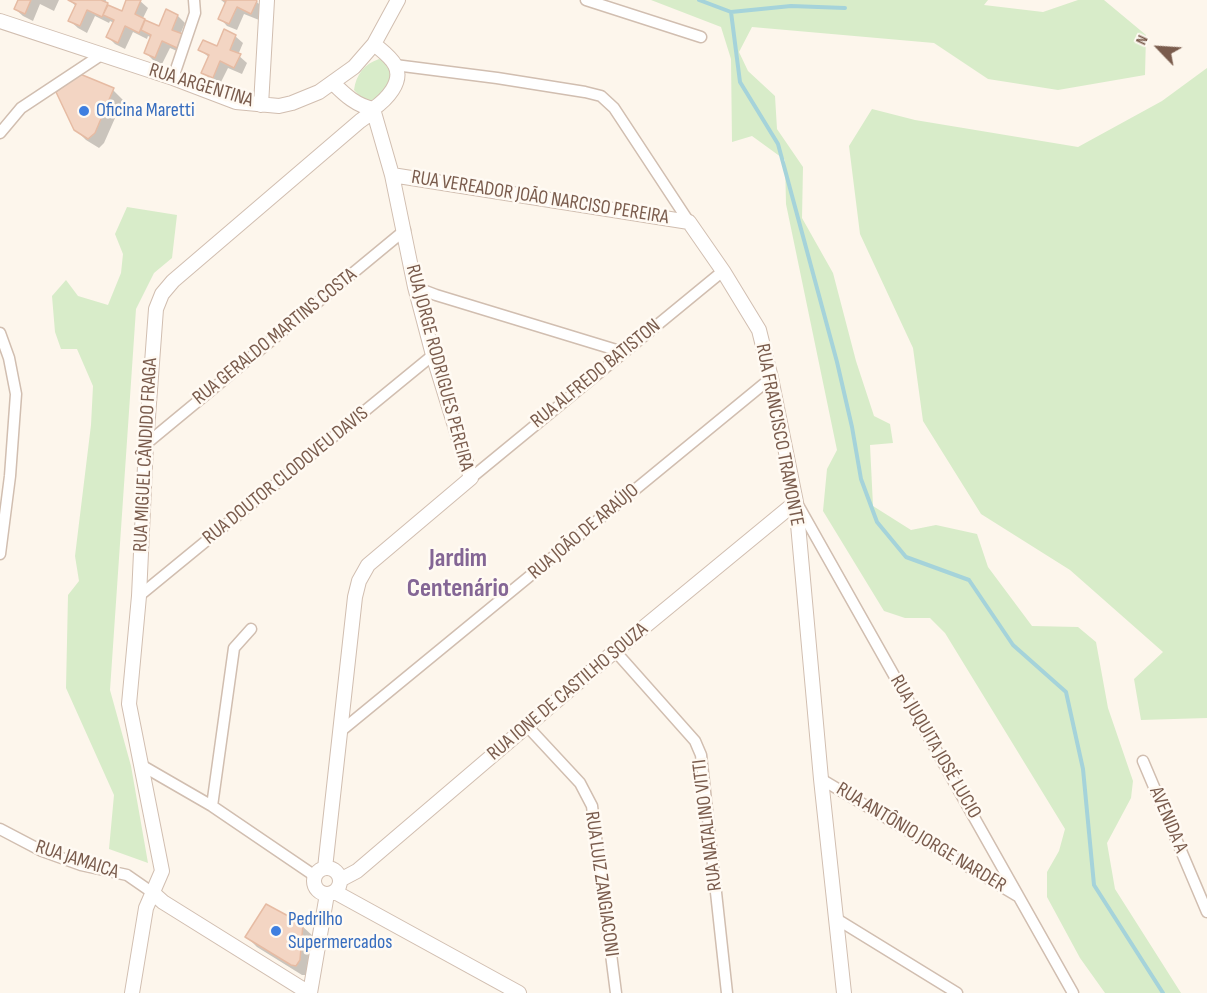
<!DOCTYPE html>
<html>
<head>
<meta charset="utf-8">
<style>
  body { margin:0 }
  #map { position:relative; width:1207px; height:993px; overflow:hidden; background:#fdf6ec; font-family:"Sofia Sans Condensed",sans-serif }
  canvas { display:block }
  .north { position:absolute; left:1129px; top:18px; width:60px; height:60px; -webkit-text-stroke:4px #fffaf3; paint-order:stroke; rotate:295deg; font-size:16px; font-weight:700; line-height:24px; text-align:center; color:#7a5c4d }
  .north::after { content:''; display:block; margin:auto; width:21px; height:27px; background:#7a5c4d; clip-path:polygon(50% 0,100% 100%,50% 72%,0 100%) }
</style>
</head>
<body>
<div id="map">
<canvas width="1207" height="993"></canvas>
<div class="north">N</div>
</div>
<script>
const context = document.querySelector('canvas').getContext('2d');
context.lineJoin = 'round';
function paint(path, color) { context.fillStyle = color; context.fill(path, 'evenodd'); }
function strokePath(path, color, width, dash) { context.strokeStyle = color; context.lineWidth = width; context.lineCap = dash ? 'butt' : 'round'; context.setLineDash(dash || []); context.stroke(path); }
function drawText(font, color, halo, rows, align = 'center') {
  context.font = font + ' "Sofia Sans Condensed",sans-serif'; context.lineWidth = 5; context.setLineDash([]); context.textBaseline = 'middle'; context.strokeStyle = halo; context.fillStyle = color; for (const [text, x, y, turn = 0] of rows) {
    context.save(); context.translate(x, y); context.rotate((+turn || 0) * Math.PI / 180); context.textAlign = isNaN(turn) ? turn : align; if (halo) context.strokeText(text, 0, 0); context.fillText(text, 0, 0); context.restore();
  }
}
paint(new Path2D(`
  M651 0H988L984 5 1043 12 1078 0H1104L1146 35 1145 75 1058 90 988 79 934 43 752 27 739 52 748 71 775 96 777 129 803 167 802 218 833 273 856 361 874 416 890 424 893 443 870 445 873 506 911 530 936 525 977 534 988 567 1032 626 1078 627 1096 642 1108 708 1133 781 1131 798 1107 843 1115 889 1181 993H1105L1080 958 1047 897V872L1059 851 1065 829 945 633 930 618H905L884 611 823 511 827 469 837 450 786 204 785 160 752 136 732 142 731 59 721 27Z
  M379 59C404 67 384 101 365 102L354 90C356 75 364 64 379 59Z
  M1207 68V718L1141 720 1134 679 1163 652 1070 570 981 514 923 421 913 348 860 234 849 146 872 109 915 120 1078 147 1162 101Z
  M127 207 177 215 172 258 154 273 136 309 110 690 131 766 148 863 109 849 114 795 66 688 68 595 79 581 75 556 91 425 93 386 77 349H61L55 332 52 296 66 280 78 296 108 305 121 273 123 254 115 234Z`), '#d8ecc9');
paint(new Path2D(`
  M19 0H59L54 11 40 4 33 21 23 16 15 9Z
  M69 0H106L105 4 122 13 128 0H139L148 8 142 20 160 28 178 16 185 23 180 35 184 54 170 48 162 64 153 60 145 52 152 38 148 36 147 39 133 32 125 49 115 44 108 37 114 23 110 21 109 23 95 16 87 33 78 28 70 21 77 7Z
  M221 0H255L264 9 259 20 244 14 237 30 227 26 220 18 226 4Z
  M235 36 243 43 238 55 247 63 242 74 228 68 220 84 211 80 203 72 210 58 200 50 217 48Z
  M113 90 123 100 104 143 99 148 86 140 75 129Z
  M302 926 313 936 310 971 306 975H302L257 947 247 937Z`), '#0003');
strokePath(new Path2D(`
  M699 0 731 12 791 6 845 8
  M731 12 740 82 778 144 837 362 852 427 861 479 877 522 906 557 969 580 1013 645 1066 692 1083 769 1094 885 1163 993`), '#a5d3da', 4);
const building = new Path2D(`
  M18 0H31L25 14 14 9Z
  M68 0H101L108 3 102 17 87 10 80 26 68 21 76 4Z
  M126 0H141L135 14 145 19 139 33 125 26 118 43 106 37 114 20 103 15 108 5 122 11Z
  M223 0H256L257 1 251 14 237 7 229 24 218 19 226 1Z
  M166 9 178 15 172 30 183 34 177 48 162 41 155 58 144 53 151 35 141 30 145 20 159 26Z
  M224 29 236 35 230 50 241 54 234 68 220 61 213 78 201 73 209 55 198 50 203 40 217 46Z
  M80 74 114 88 95 133 88 139 74 130 56 92Z
  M266 904 303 924 300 960 296 966 291 965 245 937Z`);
paint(building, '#f3d5c3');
strokePath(building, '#e6bba3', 1.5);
const minor = new Path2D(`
  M586 0 701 37
  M395 65 497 78 585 92 601 96 614 108 689 222
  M173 78 195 13 194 0
  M0 133 21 108 101 55
  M415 287 436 295 623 352
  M0 333 9 358 16 394 10 476 0 554
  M146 444 405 230
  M471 478 723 271
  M798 505 1073 993
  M139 596 433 355
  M615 651 695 741 701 755 727 993
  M527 726 580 783 592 806 616 993
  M341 731 771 378
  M1143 761 1207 912
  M141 765 212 806 315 876
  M821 779 1019 897
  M212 806 234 648 251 629
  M0 829 42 851 81 865 127 875 153 893
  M835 918 957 993`);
const tertiary = new Path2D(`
  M0 21 173 78 236 102 279 106 292 103 319 92 354 67 374 44 398 0
  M333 83C346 96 356 105 373 109 386 100 404 82 395 65 391 57 381 50 374 44
  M261 105 267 0
  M392 175 689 222 723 271 759 330 771 378 796 502 821 779 844 993
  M325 868 355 597 359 581 368 565 471 478 433 355 415 287 392 175 373 109
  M314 881a13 13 0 1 1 26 0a13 13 0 1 1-26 0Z
  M340 880 357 871 615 651 796 502
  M335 892 519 993
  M153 893 163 902 309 993
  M132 993 146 908 162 871 129 704 139 596 146 444 156 309 162 294 173 281 360 121 374 111
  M310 993 327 894`);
strokePath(minor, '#d1beb0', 13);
strokePath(tertiary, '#d1beb0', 16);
strokePath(minor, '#fff', 10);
strokePath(tertiary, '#fff', 14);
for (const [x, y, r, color] of [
  [84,111,6,"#3f7fe0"],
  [276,931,6,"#3f7fe0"]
]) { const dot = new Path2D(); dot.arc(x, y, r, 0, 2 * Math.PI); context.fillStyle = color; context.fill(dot); strokePath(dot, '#fffaf3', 2); }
drawText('20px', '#7a5c4d', '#fffaf3', [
  ["RUA ARGENTINA",201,86,17],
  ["RUA VEREADOR JOÃO NARCISO PEREIRA",540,198,9],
  ["RUA GERALDO MARTINS COSTA",275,337,-39],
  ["RUA JORGE RODRIGUES PEREIRA",439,368,75],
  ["RUA ALFREDO BATISTON",596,374,-39],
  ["RUA FRANCISCO TRAMONTE",779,435,79],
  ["RUA MIGUEL CÂNDIDO FRAGA",146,455,-87],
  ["RUA DOUTOR CLODOVEU DAVIS",286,476,-39],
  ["RUA JOÃO DE ARAÚJO",584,532,-40],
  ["RUA IONE DE CASTILHO SOUZA",568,692,-40],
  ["RUA JUQUITA JOSÉ LUCIO",935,747,60],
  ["AVENIDA A",1168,820,67],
  ["RUA NATALINO VITTI",708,825,-97],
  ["RUA ANTÔNIO JORGE NARDER",921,838,31],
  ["RUA JAMAICA",77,860,18],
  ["RUA LUIZ ZANGIACONI",601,884,82]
]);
drawText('20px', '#366cbe', '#fffaf3', [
  ["Oficina Maretti",96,111],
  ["Pedrilho",288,920],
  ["Supermercados",288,943]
], 'left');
drawText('bold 26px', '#846695', '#fffaf3', [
  ["Jardim",458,559],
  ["Centenário",458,589]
]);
</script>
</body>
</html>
